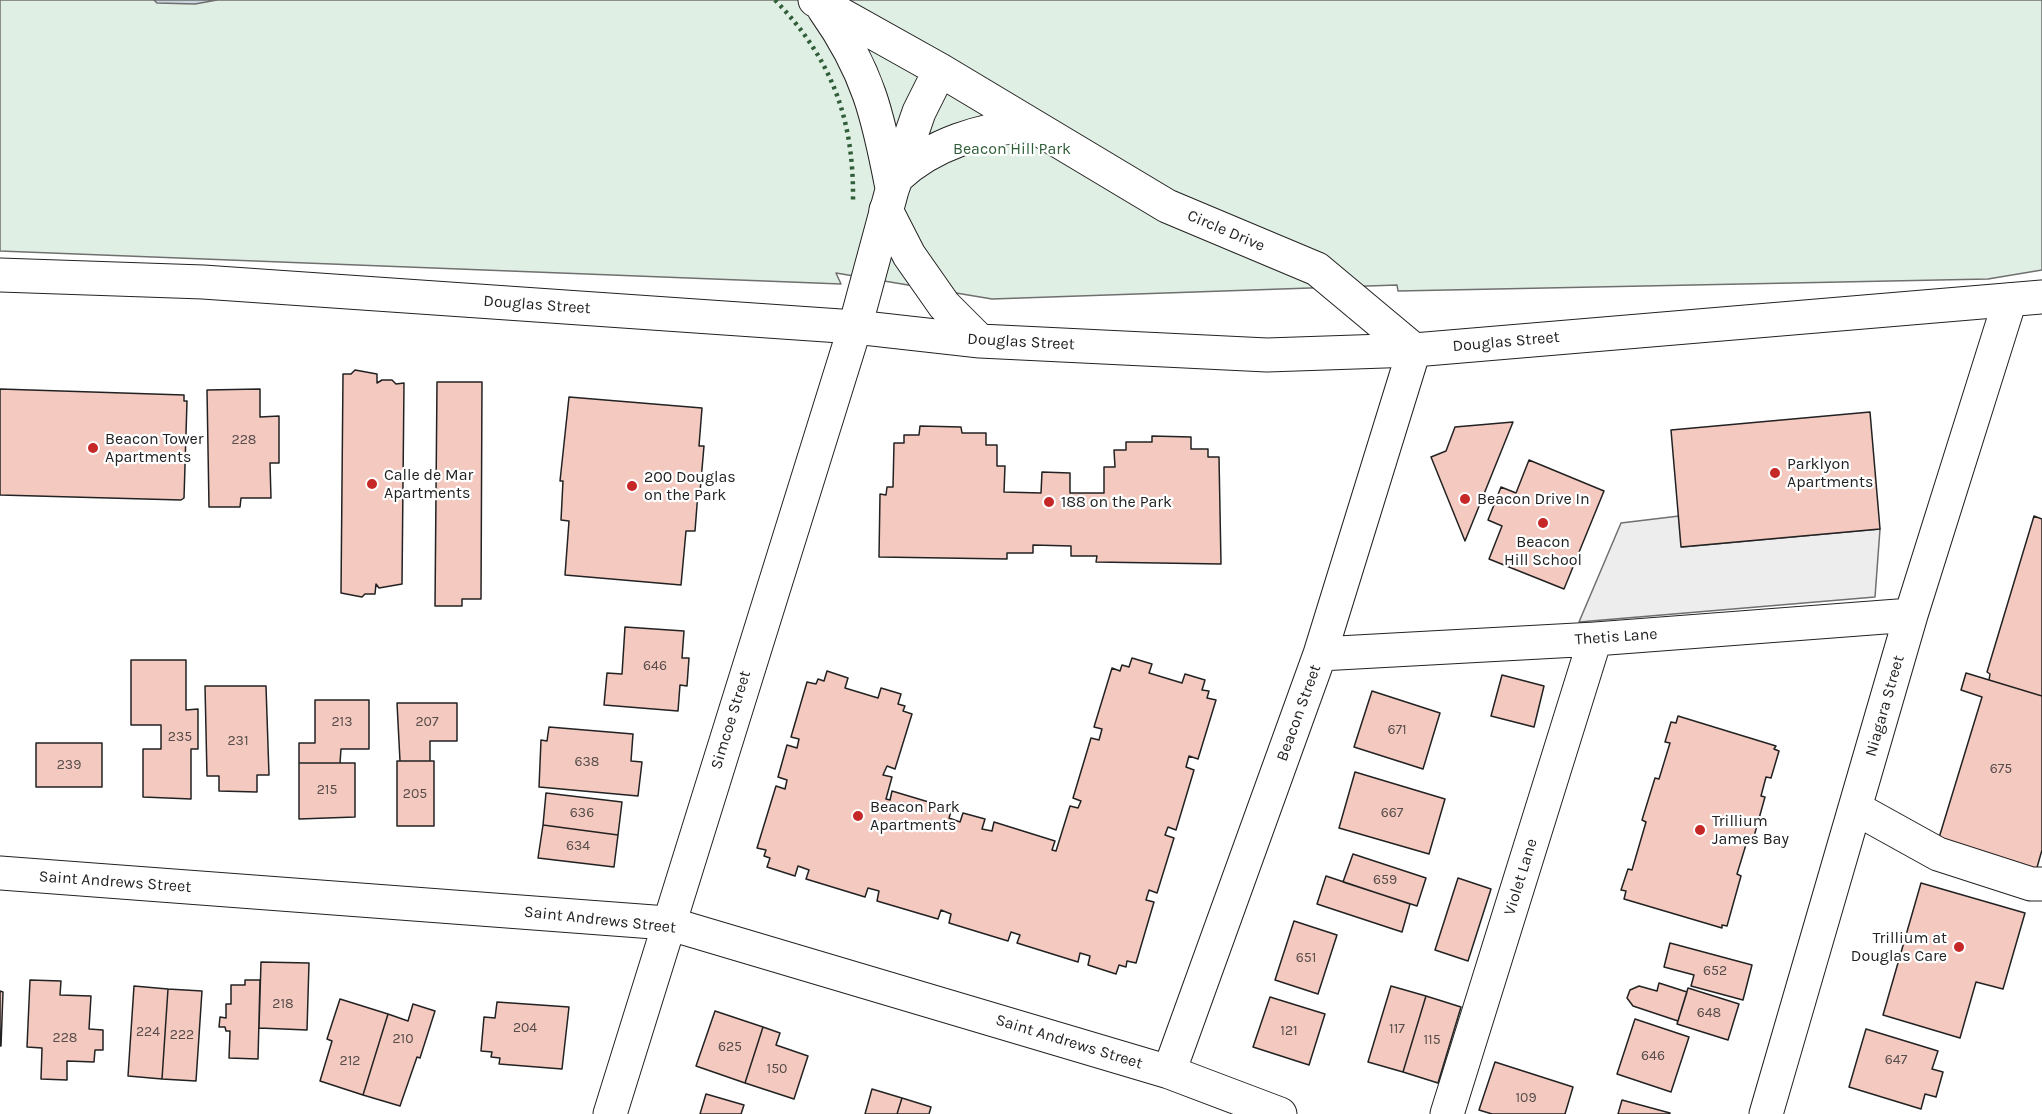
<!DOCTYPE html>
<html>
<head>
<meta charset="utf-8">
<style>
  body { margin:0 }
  canvas { display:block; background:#fff }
</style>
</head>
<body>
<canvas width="2042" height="1114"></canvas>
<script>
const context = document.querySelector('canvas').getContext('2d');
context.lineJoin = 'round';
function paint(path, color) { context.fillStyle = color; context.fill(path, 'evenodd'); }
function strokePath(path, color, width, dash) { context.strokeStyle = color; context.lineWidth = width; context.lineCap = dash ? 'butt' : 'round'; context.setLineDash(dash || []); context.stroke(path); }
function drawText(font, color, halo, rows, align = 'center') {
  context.font = font + ' Karla,sans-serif'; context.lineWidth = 4.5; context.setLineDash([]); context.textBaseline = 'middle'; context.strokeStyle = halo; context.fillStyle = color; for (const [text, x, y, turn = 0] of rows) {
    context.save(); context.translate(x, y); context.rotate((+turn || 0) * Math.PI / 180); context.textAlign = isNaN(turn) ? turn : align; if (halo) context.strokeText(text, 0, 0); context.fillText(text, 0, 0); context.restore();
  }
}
const green = new Path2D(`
  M0 0H2042V270L1988 279 1398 291 1397 285 992 299 836 273 841 284 0 251Z`);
paint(green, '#e0efe3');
strokePath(green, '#6f6f6f', 1.5);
const parking = new Path2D(`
  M1679 516 1682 547 1880 529 1875 597 1579 622 1621 523Z`);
paint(parking, '#ededed');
strokePath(parking, '#6f6f6f', 1.5);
const water = new Path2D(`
  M154 0H217L195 4 157 3Z`);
paint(water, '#c7d3dd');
strokePath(water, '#6f6f6f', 1.5);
const building = new Path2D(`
  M355 370 377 374V383L382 380H392L396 384 404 383 402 584 379 588 376 584 375 594H365L362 597 341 593 343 374H351Z
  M437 382H482L481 599H462V606H435Z
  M0 389 184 395V401H187L184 498 181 500 0 495Z
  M260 389V417L279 416V463H270L271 498H241L240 507H209L207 390Z
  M569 397 702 408 699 446H704L700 492H698L695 531H686L681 585 565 575 569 521 561 520 563 481H560Z
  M1870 412 1880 529 1681 547 1671 430Z
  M1513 422 1465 541 1431 457 1446 451 1455 427Z
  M920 426 961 427 962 433H986V445H997V466H1005L1004 492 1041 493 1042 472 1070 473V493H1104V467H1115L1114 450H1126V442H1152V436L1191 437V449H1208V457H1219L1221 564 1096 562 1097 556H1071V546L1033 545V553H1007V559L879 557 880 494 886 495 887 487H893L894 443H904V435H919Z
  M1529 460 1604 491 1564 589 1489 559 1502 526 1488 520 1501 487 1516 493Z
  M2034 516 2042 519V696L1989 680 1990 674 1987 672Z
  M625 627 684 631 682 658H689L687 686 680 685 678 711 604 705 607 673 622 674Z
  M1132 658 1152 664 1149 673 1182 683 1185 674 1205 680 1202 690 1209 691 1207 698 1216 700 1198 759 1189 756 1186 767 1194 770 1176 830 1168 827 1165 835 1174 838 1157 893 1149 890 1146 900 1154 902 1136 963 1127 961 1126 967 1119 965 1116 974 1088 965 1090 956 1080 953 1078 962 1017 943 1020 935 1011 932 1008 941 949 923 951 914 941 910 938 919 877 901 879 891 868 888 865 897 806 879 809 870 798 866 795 876 767 867 770 858 764 856 766 850 757 848 776 786 785 789 787 780 778 777 787 745 797 748 799 739 791 737 807 682 816 684 818 679 824 681 827 671 848 678 845 688 878 698 881 688 901 694 898 704 905 706 903 711 912 714 895 769 887 766 883 775 892 777 886 799 890 800 892 791 952 809 949 818 960 822 963 813 985 819 982 829 992 831 994 822 1055 841 1052 850 1056 851 1070 806 1078 808 1081 801 1073 798 1091 738 1099 740 1102 729 1094 727 1112 668 1120 671 1122 665 1129 667Z
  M131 660H186V710L198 709V749H191V799L143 797V749H161V725H131Z
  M1966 673 2042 696V850L2036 871 1938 841 1982 697 1961 690Z
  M1502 675 1544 686 1534 727 1491 716Z
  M205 686H266L269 775H257V792L219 791V776H207Z
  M1372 691 1440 713 1423 769 1354 747Z
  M315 700H369V749H341L340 763H299V743H315Z
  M397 703H457V741H430V761H400Z
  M1678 716 1776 746 1774 749 1779 751 1771 778 1766 777 1761 796 1765 797 1753 840 1748 838 1737 874 1741 876 1727 926 1722 925V928L1624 899 1626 891 1621 890 1628 869 1632 870 1646 822 1642 820 1655 778 1659 779 1670 743 1665 742 1671 722 1676 723Z
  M549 727 633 734 631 761 642 762 638 796 539 787 541 740 547 741Z
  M36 743H102V787H36Z
  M397 761H434V826H397Z
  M299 763H355V817L299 819Z
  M1355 772 1445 799 1429 854 1339 828Z
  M546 793 622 802 618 835 543 825Z
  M543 825 618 835 614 867 538 858Z
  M1353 854 1426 878 1417 906 1343 882Z
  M1326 876 1410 904 1402 932 1317 904Z
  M1458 878 1491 889 1468 961 1435 950Z
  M1921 883 2025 913 2003 989 1976 982 1960 1038 1883 1015Z
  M1294 921 1337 935 1318 994 1275 980Z
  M1670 943 1752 965 1743 1000 1691 986 1694 975 1664 967Z
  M261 962 309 963 307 1030 259 1028Z
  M30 980 61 981 60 995 91 996 89 1029 103 1030V1050H95L94 1062 67 1061V1080L41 1079 42 1048 27 1047Z
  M245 980H260L258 1059 229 1058 230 1031H226L225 1027H219L220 1017 226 1018V1004H231V985H245Z
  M1659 983 1687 992 1678 1021 1633 1006 1627 998 1630 990 1639 986 1657 991Z
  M134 986 168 989 162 1079 128 1076Z
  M1391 986 1426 996 1403 1072 1368 1062Z
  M1688 988 1739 1004 1728 1040 1677 1024Z
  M168 989 202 991 196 1081 162 1079Z
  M0 991 3 992 1 1046H0Z
  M1426 996 1461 1007 1438 1083 1403 1072Z
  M1270 997 1325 1014 1309 1065 1253 1047Z
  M340 999 388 1014 363 1095 320 1081 332 1041 327 1039Z
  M497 1002 569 1007 562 1069 499 1064 500 1058 491 1057 492 1052 481 1051 484 1017 495 1018Z
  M413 1004 435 1011 420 1058 417 1057 400 1106 363 1095 388 1014 408 1021Z
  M715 1011 763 1027 745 1083 696 1066Z
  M1635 1019 1689 1037 1671 1092 1617 1074Z
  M763 1027 780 1033 776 1045 808 1056 794 1099 745 1083Z
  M1866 1029 1938 1051 1932 1069 1943 1072 1936 1097 1925 1094 1921 1109 1849 1087Z
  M1495 1062 1573 1087 1565 1114H1492L1479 1110Z
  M872 1089 902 1098 897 1114H865Z
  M706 1094 744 1105 741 1114H700Z
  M902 1098 931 1107 929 1114H897Z
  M1622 1100 1670 1113V1114H1618Z`);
paint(building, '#f3c9c0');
strokePath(building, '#222', 1.5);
const minor = new Path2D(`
  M815 0 940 70 1167 206 1317 269 1414 350 1320 654 1169 1072
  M824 9C868 71 878 115 892 188
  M897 177C933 143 981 130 1030 124
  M1320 654 1595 639 1911 615
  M1855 808 1938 854 2031 884H2042
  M0 873 667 923 1169 1072 1280 1114
  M610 1114 855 327 892 190 919 112 940 70
  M1447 1114 1595 639
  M1766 1114 1911 615 2010 300`);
const major = new Path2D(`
  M886 210 909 255 944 305 980 341
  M0 275 203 282 855 327 980 341 1267 355 1414 350 2042 297`);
strokePath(minor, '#222', 35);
strokePath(major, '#222', 35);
strokePath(minor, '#fff', 33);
strokePath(major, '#fff', 33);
strokePath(new Path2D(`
  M775 0C832 59 854 119 853 201`), '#2f5e38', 4.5, [3, 4.5]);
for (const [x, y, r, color] of [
  [93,448,6,"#c62828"],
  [1775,473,6,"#c62828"],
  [372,484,6,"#c62828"],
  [632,486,6,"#c62828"],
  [1465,499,6,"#c62828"],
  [1049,502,6,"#c62828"],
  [1543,523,6,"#c62828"],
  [858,816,6,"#c62828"],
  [1700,830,6,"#c62828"],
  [1959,947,6,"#c62828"]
]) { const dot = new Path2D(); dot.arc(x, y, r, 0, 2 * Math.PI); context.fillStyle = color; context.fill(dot); strokePath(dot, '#fff', 2); }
drawText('14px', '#564c4a', null, [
  ["228",244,440],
  ["646",655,666],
  ["213",342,722],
  ["207",427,722],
  ["671",1397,730],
  ["235",180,737],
  ["231",238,741],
  ["638",587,762],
  ["239",69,765],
  ["675",2001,769],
  ["215",327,790],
  ["205",415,794],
  ["636",582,813],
  ["667",1392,813],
  ["634",578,846],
  ["659",1385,880],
  ["651",1306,958],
  ["652",1715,971],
  ["218",283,1004],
  ["648",1709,1013],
  ["204",525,1028],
  ["117",1397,1029],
  ["121",1289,1031],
  ["224",148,1032],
  ["222",182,1035],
  ["228",65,1038],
  ["210",403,1039],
  ["115",1432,1040],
  ["625",730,1047],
  ["646",1653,1056],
  ["647",1896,1060],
  ["212",350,1061],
  ["150",777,1069],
  ["109",1526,1098]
]);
drawText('16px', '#2f5e38', '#fff', [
  ["Beacon Hill Park",1012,149]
]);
drawText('16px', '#222', '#fff', [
  ["Circle Drive",1226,231,23],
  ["Douglas Street",537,305,4],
  ["Douglas Street",1021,342,3],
  ["Douglas Street",1506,342,-5],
  ["Thetis Lane",1616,637,-4],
  ["Niagara Street",1885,706,-74],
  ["Beacon Street",1299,713,-70],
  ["Simcoe Street",731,720,-73],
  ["Violet Lane",1521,877,-73],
  ["Saint Andrews Street",115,882,4],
  ["Saint Andrews Street",600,920,6],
  ["Saint Andrews Street",1069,1042,17]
]);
drawText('16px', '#222', '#fff', [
  ["Beacon Tower",105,439],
  ["Apartments",105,457],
  ["Parklyon",1787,464],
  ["Apartments",1787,482],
  ["Calle de Mar",384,475],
  ["Apartments",384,493],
  ["200 Douglas",644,477],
  ["on the Park",644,495],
  ["Beacon Drive In",1477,499],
  ["188 on the Park",1061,502],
  ["Beacon",1543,542,"center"],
  ["Hill School",1543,560,"center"],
  ["Beacon Park",870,807],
  ["Apartments",870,825],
  ["Trillium",1712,821],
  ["James Bay",1712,839],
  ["Trillium at",1947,938,"right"],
  ["Douglas Care",1947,956,"right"]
], 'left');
</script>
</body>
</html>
